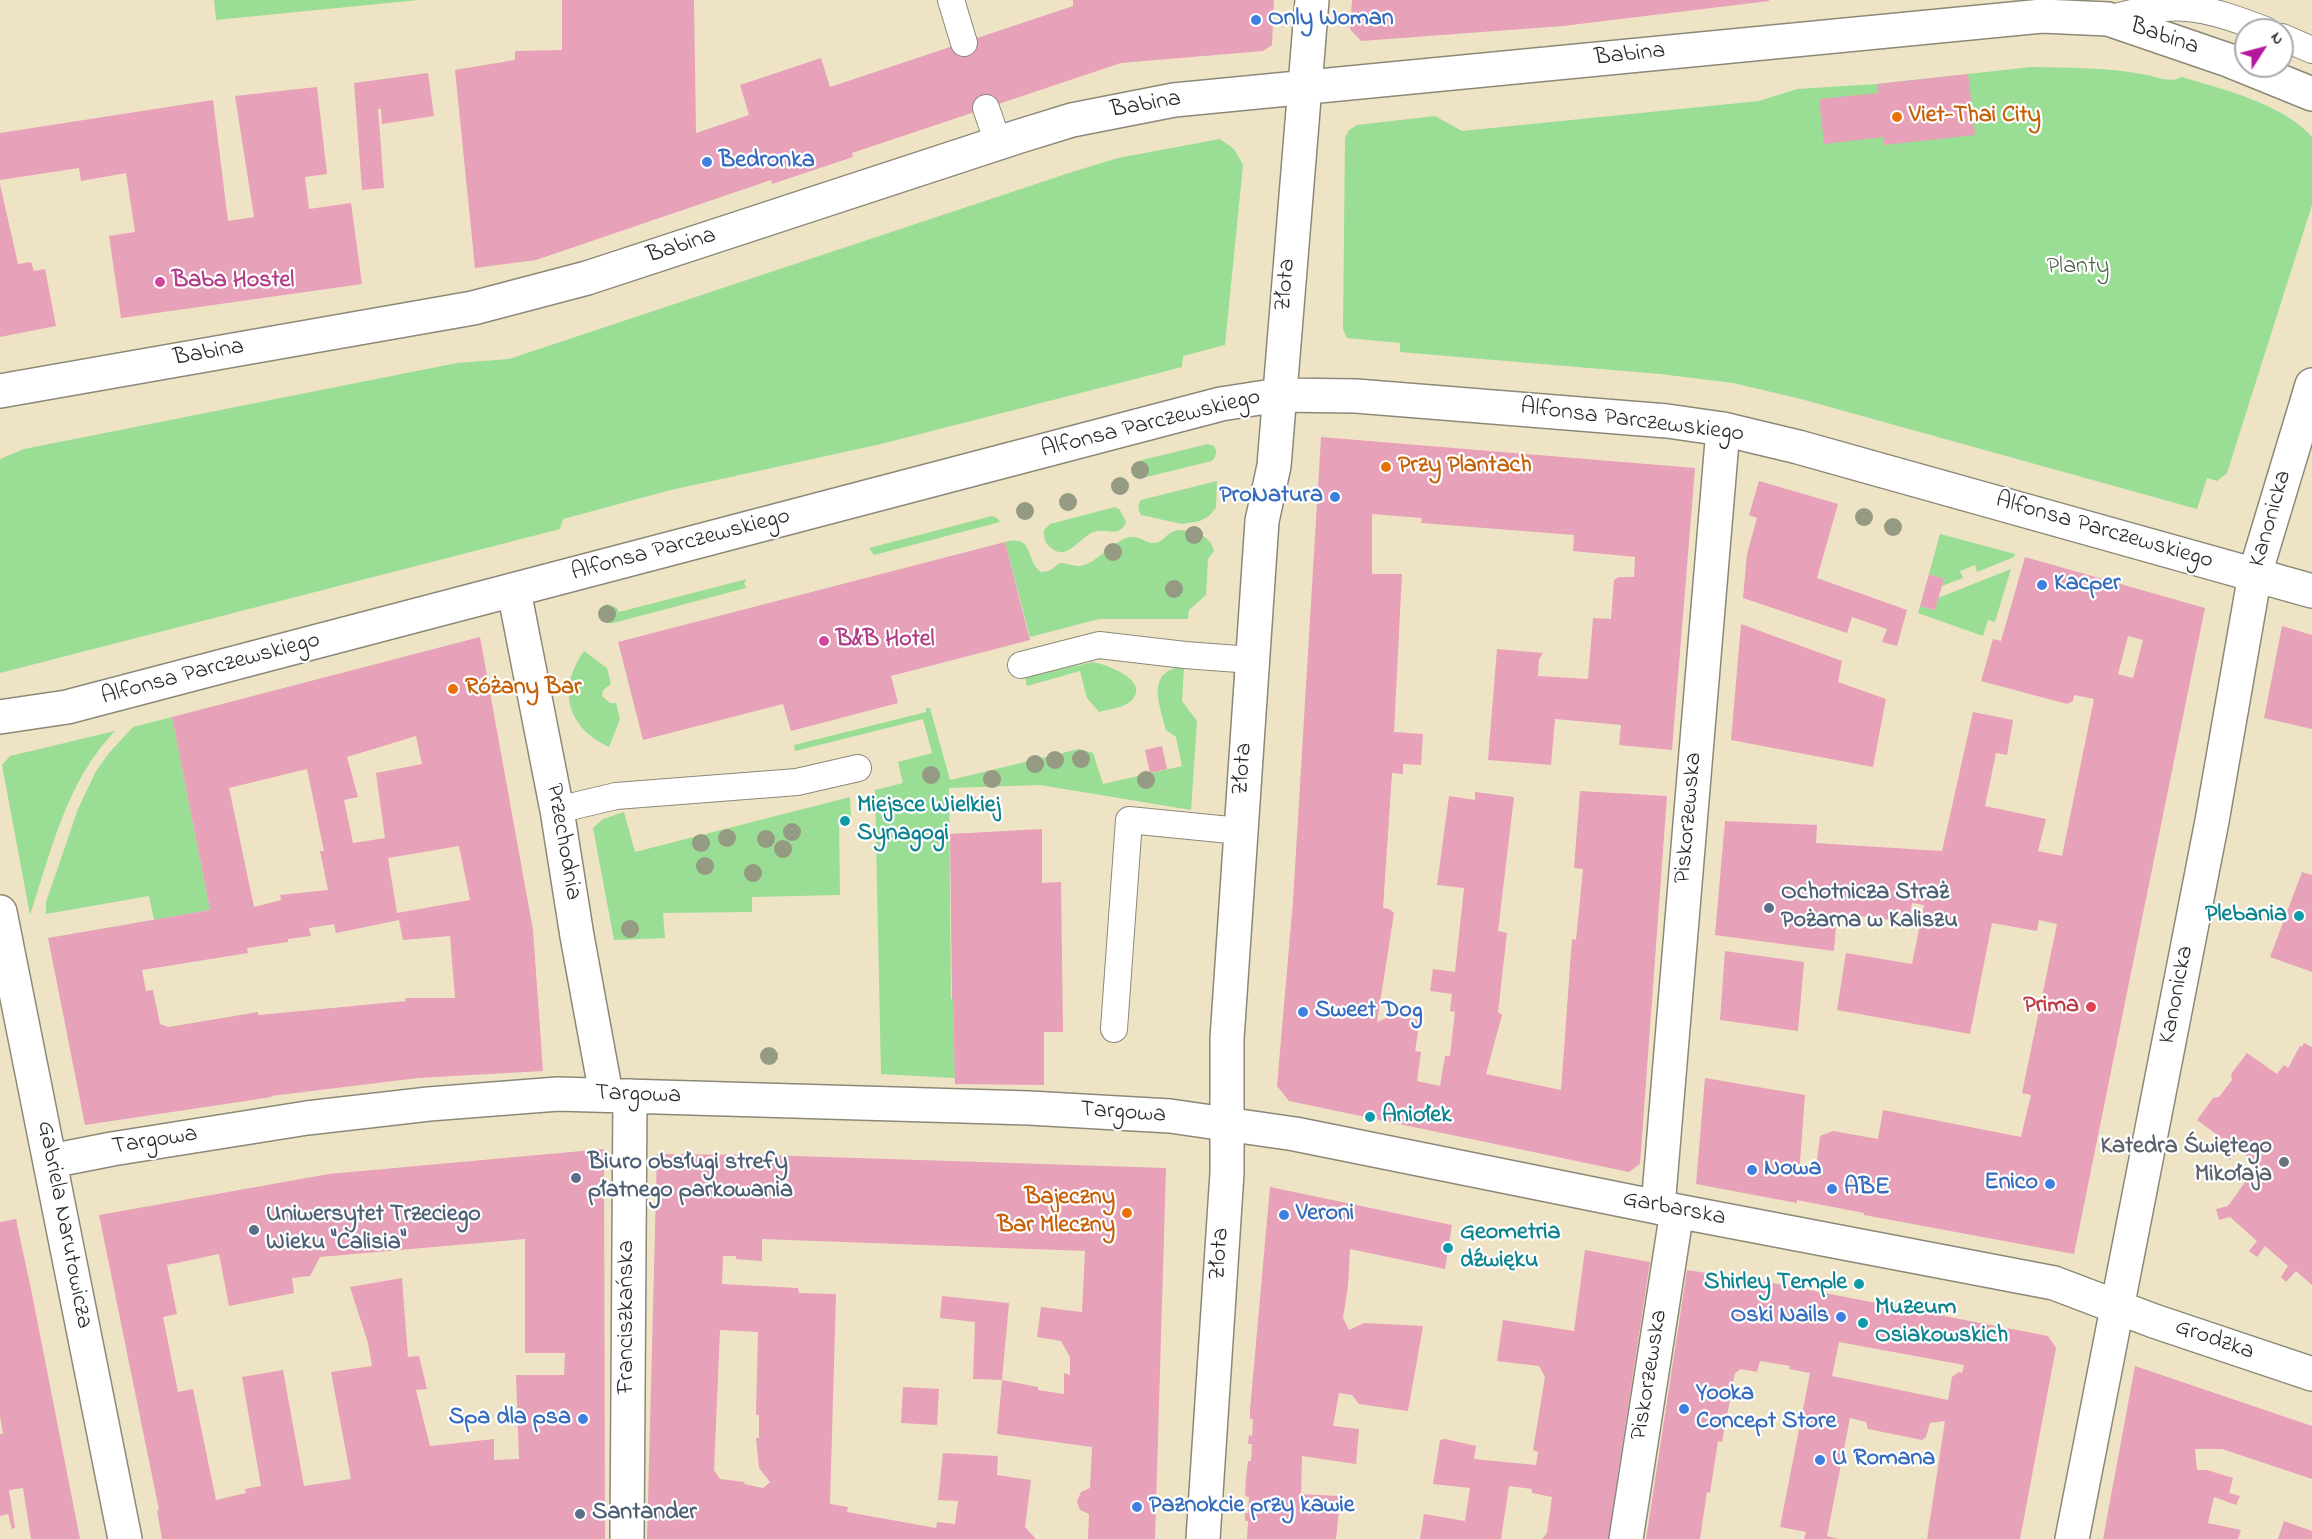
<!DOCTYPE html>
<html>
<head>
<meta charset="utf-8">
<style>
  body { margin:0 }
  #map { position:relative; width:2312px; height:1539px; overflow:hidden; background:#eee4c5; font-family:"Indie Flower",sans-serif }
  canvas { display:block }
  .north { position:absolute; left:2234px; top:18px; width:60px; height:60px; box-sizing:border-box; background:#fff; border:2px solid #aaa; border-radius:50%; rotate:54deg; font-size:16px; font-weight:700; line-height:24px; text-align:center; color:#2b2b2b }
  .north::after { content:''; display:block; margin:auto; width:21px; height:27px; background:#b5179e; clip-path:polygon(50% 0,100% 100%,50% 72%,0 100%) }
</style>
</head>
<body>
<div id="map">
<canvas width="2312" height="1539"></canvas>
<div class="north">N</div>
</div>
<script>
const context = document.querySelector('canvas').getContext('2d');
context.lineJoin = 'round';
function paint(path, color) { context.fillStyle = color; context.fill(path, 'evenodd'); }
function strokePath(path, color, width, dash) { context.strokeStyle = color; context.lineWidth = width; context.lineCap = dash ? 'butt' : 'round'; context.setLineDash(dash || []); context.stroke(path); }
function drawText(font, color, halo, rows, align = 'center') {
  context.font = font + ' "Indie Flower",sans-serif'; context.lineWidth = 4.5; context.setLineDash([]); context.textBaseline = 'middle'; context.strokeStyle = halo; context.fillStyle = color; for (const [text, x, y, turn = 0] of rows) {
    context.save(); context.translate(x, y); context.rotate((+turn || 0) * Math.PI / 180); context.textAlign = isNaN(turn) ? turn : align; if (halo) context.strokeText(text, 0, 0); context.fillText(text, 0, 0); context.restore();
  }
}
paint(new Path2D(`
  M214 0H418L216 20Z
  M2031 67C2070 68 2108 67 2147 75 2159 78 2170 83 2182 77 2224 90 2282 103 2312 137V205L2227 473 2217 481 2207 478 2197 509 1801 399 1733 383 1660 374 1400 352V343L1347 338 1343 329 1345 138 1349 130 1357 125 1435 116 1462 131 1759 101 1797 89 1877 84Z
  M1220 139 1234 149 1243 165 1225 345 1183 356 1182 367 881 444 671 490 563 519 560 529 0 673V459L24 449 457 363 509 359 1072 172 1118 158Z
  M1208 444 1214 446C1217 452 1217 455 1212 461L1142 478 1136 476 1133 471 1134 466 1138 461Z
  M1217 481 1216 508 1209 516 1200 521 1182 524 1141 515C1138 509 1137 506 1141 500Z
  M1115 507 1120 510 1126 522C1119 539 1107 527 1094 532 1079 537 1067 563 1050 547 1044 542 1044 537 1044 530L1050 524Z
  M992 516 997 518 1000 522 874 555 869 548Z
  M1179 530C1194 531 1210 534 1214 551L1208 559 1206 595 1189 610 1188 619H1099L1030 637 1005 542C1035 534 1025 561 1041 572L1049 571 1060 563C1068 563 1076 568 1084 565 1099 561 1115 538 1132 537 1140 536 1147 544 1155 543 1164 542 1167 531 1179 530Z
  M1940 534 2015 554 2014 557 1977 572 1975 565 1960 571 1963 578 1942 586 1944 579 1929 574Z
  M2011 569 1995 622 1988 620 1983 636 1918 613 1920 606 1935 610 1938 598Z
  M747 579 744 583 746 588 613 623H607L600 616 602 607 607 604 617 608 619 612Z
  M584 651 607 668 611 684 603 690 602 696 610 703H616L620 719 609 747C566 727 557 689 584 651Z
  M1093 662C1106 664 1152 681 1131 701 1124 708 1108 709 1099 712L1087 698 1080 671 1027 686 1025 677Z
  M1176 668H1184L1182 701 1197 721 1191 810 1040 785 949 788 951 999H953L955 1078 881 1074 875 790 903 783 898 762 932 753 923 719 795 751 794 745 926 712V708H930L950 780 1079 749 1093 753 1103 784 1182 766 1176 737 1166 730C1161 708 1146 676 1176 668Z
  M172 717 210 910 154 920 149 896 46 914V902L78 809 96 771 109 753 133 727Z
  M115 731C66 782 52 849 30 915L2 765 10 756Z
  M850 797 851 819 839 820 840 895 752 897V912L663 913 665 938 614 940 593 828 603 819 624 812 635 852Z`), '#9add95');
paint(new Path2D(`
  M562 0H694L696 133 749 115 740 85 821 58 830 87 1073 6V0H1274L1272 45 1263 51 1121 63 852 153 853 157 772 184 771 180 536 260 475 268 455 70 515 60V51L562 50Z
  M1352 0H1769V1L1563 26 1361 41 1350 29Z
  M428 73 434 116 382 124 381 109H378L384 188 362 190 354 83Z
  M1968 74 1975 135 1884 145 1883 137 1824 144 1819 99 1878 93 1877 84Z
  M317 87 327 174 305 177 309 209 351 203 362 284 121 318 109 236 135 232 126 173 81 181 79 168 0 180V133L213 100 228 221 254 217 235 96Z
  M0 184 18 264 31 262 34 271 45 269 56 326 0 337Z
  M1321 437 1695 468 1672 750 1619 745 1621 725 1555 719 1551 765 1488 760 1497 649 1543 653 1539 659 1538 676 1588 679 1593 618 1611 619 1614 580 1619 577H1634L1635 557 1573 551 1574 535 1421 523 1422 518 1372 514V574H1402L1394 732 1423 734 1421 765 1403 764V774L1392 773 1383 908 1389 909 1394 913 1377 1022 1391 1016 1420 1020 1415 1051 1421 1052 1417 1081 1440 1086 1445 1056H1450L1455 1012 1450 1011 1452 994 1430 991 1433 969 1455 972 1464 888 1437 885 1449 796 1475 800V792L1514 797 1498 931 1507 933 1498 1012 1502 1015 1486 1074 1561 1090 1572 939 1576 940 1583 869 1574 868 1580 791 1667 796 1640 1164 1629 1172 1289 1101 1277 1086 1293 901Z
  M1759 481 1838 504 1817 578 1907 610 1897 646 1882 642 1887 629 1852 617 1847 633 1743 598 1747 554 1757 518 1749 515Z
  M1005 542 1030 640 891 676 898 703 791 731 783 704 643 740 618 642Z
  M2025 557 2205 608 2074 1254 1864 1215V1213L1797 1200V1203L1696 1184 1705 1078 1805 1095 1799 1176 1815 1177 1820 1136 1833 1131 1878 1139 1883 1110 2021 1137 2031 1095 2022 1093 2057 924 2039 920 2037 931 1992 923 1970 1034 1837 1010 1846 953 1912 964 1924 905 1912 903 1910 916 1898 915 1897 921 1837 913 1834 951 1715 935 1725 821 1817 825 1816 843 1942 851 1973 712 2013 720 2007 755 1996 753 1985 806 2046 819 2038 851 2062 856 2094 699 2074 695 2073 701 2067 704 1981 681 1993 639 2001 641ZM2128 636 2143 640 2133 678 2118 674Z
  M1929 574 1944 579 1935 610 1920 606Z
  M1741 624 1842 661 1838 682 1886 699 1873 767 1731 740Z
  M2282 626 2312 635V729L2264 718Z
  M480 637 533 930 543 1071 418 1078 271 1096 272 1097 85 1125 48 938 210 910 172 717ZM416 736 422 764 376 773 385 838 353 843 344 800 358 797 347 757ZM307 769 324 851H320L328 890 280 895 281 900 254 907 229 788ZM459 846 470 900 397 913 388 858ZM399 920 403 940 450 936 455 998H405L406 1001 258 1015V1012L169 1027 160 1024 153 990 146 991 142 970 248 953 247 948 288 942V939L311 936 309 928 334 924 336 933Z
  M1162 746 1167 769 1150 773 1145 750Z
  M1042 829V883L1061 882 1063 1032H1044V1085L955 1084 953 999H952L950 834Z
  M2302 872 2312 875V972L2270 957Z
  M1725 951 1804 962 1798 1031 1720 1020Z
  M2304 1043 2312 1047V1285L2296 1271 2286 1282 2281 1277 2288 1266 2265 1246 2257 1257 2249 1251 2257 1241 2230 1217 2219 1220 2216 1209 2228 1206 2258 1164 2237 1149 2230 1160 2224 1155 2230 1144 2197 1120 2213 1098 2219 1097 2232 1080 2231 1074 2247 1053 2277 1074 2284 1065 2288 1068 2300 1046 2302 1047Z
  M604 1149 605 1539H162L157 1510H159L99 1215 329 1174ZM525 1239V1353H565L564 1375H516L519 1459 494 1460V1439L430 1446 416 1390 427 1389 419 1356 408 1357 402 1278 350 1287 368 1343 372 1366 331 1372 351 1479 304 1486 283 1370 242 1377 261 1486 245 1489 246 1493 216 1500 193 1389 178 1392 163 1317 177 1314 167 1265 219 1254 229 1306 294 1293 292 1278 310 1276 320 1257Z
  M657 1154 765 1155 1166 1168 1155 1539H1088L1089 1514 1080 1510 1077 1501 1081 1492 1090 1488 1092 1447 997 1434 1002 1380 1038 1387V1390L1064 1394V1373L1070 1375V1357L1061 1341 1037 1337 1041 1307 1082 1312 1085 1251 762 1239V1261L736 1259V1256H723L722 1284 798 1288 799 1293 836 1294 830 1504 848 1507 847 1512 936 1528 937 1522 955 1524 958 1501 938 1500 943 1453 998 1456 997 1475 1031 1480 1025 1527 1036 1539H647ZM720 1330 758 1332 756 1415H759V1438H756L759 1468 770 1482 763 1488 744 1484 745 1482 720 1479 714 1470Z
  M1270 1187 1452 1225 1445 1269 1350 1249 1348 1286 1343 1318 1349 1330 1364 1323 1423 1326 1408 1411 1359 1404 1352 1395 1339 1393 1333 1426 1359 1429 1356 1464 1302 1456 1301 1494 1338 1496 1340 1500 1336 1539H1247L1248 1521H1245V1513H1248L1249 1497 1245 1496 1246 1478 1248 1461H1251L1252 1444H1248L1249 1435 1252 1436 1253 1419H1250V1410Z
  M16 1219 32 1294 80 1539H31L23 1488 9 1490 15 1528 12 1529 8 1514 0 1516V1434H3L0 1416V1222Z
  M1585 1250 1650 1262 1608 1539H1542L1547 1533 1552 1497 1532 1493V1489L1509 1486 1501 1539H1420L1424 1514 1465 1521 1470 1488 1433 1484 1440 1440 1445 1439 1476 1446 1474 1459 1536 1465 1538 1452 1533 1450 1545 1377 1539 1366 1497 1361 1503 1320 1574 1331Z
  M1687 1270 1778 1284 2048 1336 2056 1348 2020 1539H1927L1945 1421 1930 1423 1926 1437 1922 1440 1868 1429 1866 1422 1850 1418 1827 1536 1838 1539H1804L1806 1532 1780 1527 1810 1373 1789 1369 1790 1366 1760 1361 1757 1372 1741 1369 1735 1373 1722 1442 1718 1441 1710 1493 1707 1492 1700 1539H1646ZM1839 1342 1964 1365 1962 1373 1959 1372 1952 1377 1948 1400 1832 1376Z
  M942 1296 1009 1303 1002 1380 973 1379 975 1322 940 1318Z
  M2135 1366 2312 1426V1479L2222 1449H2195L2197 1470H2207L2233 1478 2229 1493 2240 1496 2236 1505 2214 1497 2208 1523 2241 1530 2238 1539H2103Z
  M903 1387 939 1389 937 1425 901 1423Z
  M2284 1521 2312 1531V1539H2278Z`), '#e7a1b8');
const lane = new Path2D(`
  M951 0 964 43
  M2108 19C2176 0 2200 5 2265 30
  M2282 37 2312 50
  M986 108 998 143
  M1021 665 1099 645 1185 655 1252 660
  M557 810 616 796 797 782 858 768
  M1114 1029 1129 820 1240 831`);
const street = new Path2D(`
  M0 391 473 308 587 278 1020 136 1072 120 1174 100 2042 16 2108 19 2228 60 2312 94
  M514 591 557 810 577 936 606 1094
  M0 717 67 707 1221 404 1279 395 1356 396 1667 421 1723 429 1798 447 2312 591
  M0 912 125 1539
  M51 1161 112 1149 307 1118 429 1104 558 1094 1029 1108 1170 1116 1295 1134 1677 1211 2054 1283 2154 1321 2312 1374
  M1658 1207 1723 429
  M627 1539 630 1096
  M1203 1539 1227 1173V1039L1262 521 1274 466 1312 0
  M1626 1539 1677 1211
  M2072 1539 2212 821 2255 574 2312 385`);
strokePath(lane, '#8c8878', 28);
strokePath(street, '#8c8878', 36);
strokePath(lane, '#fff', 26);
strokePath(street, '#fff', 33);
context.fillStyle = '#959b82';
for (const [x, y] of [
  [1140,470],
  [1120,486],
  [1068,502],
  [1025,511],
  [1864,517],
  [1893,527],
  [1194,535],
  [1113,552],
  [1174,589],
  [607,614],
  [1081,759],
  [1055,760],
  [1035,764],
  [931,775],
  [992,779],
  [1146,780],
  [970,804],
  [792,832],
  [727,838],
  [766,839],
  [701,843],
  [783,849],
  [705,866],
  [753,873],
  [630,929],
  [769,1056]
]) { context.beginPath(); context.arc(x, y, 9, 0, 2 * Math.PI); context.fill(); }
for (const [x, y, r, color] of [
  [1256,20,6,"#3f7fe0"],
  [1897,117,6,"#e8710a"],
  [707,162,6,"#3f7fe0"],
  [160,282,6,"#d1479c"],
  [1386,467,6,"#e8710a"],
  [1335,497,6,"#3f7fe0"],
  [2042,585,6,"#3f7fe0"],
  [824,641,6,"#d1479c"],
  [453,689,6,"#e8710a"],
  [845,821,6,"#0f9aa8"],
  [1769,908,6,"#5c6f8a"],
  [2299,916,6,"#0f9aa8"],
  [2091,1007,6,"#e0444e"],
  [1303,1012,6,"#3f7fe0"],
  [1370,1117,6,"#0f9aa8"],
  [2284,1162,6,"#6b7280"],
  [1752,1170,6,"#3f7fe0"],
  [576,1178,6,"#5c6f8a"],
  [2050,1184,6,"#3f7fe0"],
  [1832,1189,6,"#3f7fe0"],
  [1127,1213,6,"#e8710a"],
  [1284,1215,6,"#3f7fe0"],
  [254,1230,6,"#5c6f8a"],
  [1448,1248,6,"#0f9aa8"],
  [1859,1284,6,"#0f9aa8"],
  [1841,1317,6,"#3f7fe0"],
  [1863,1323,6,"#0f9aa8"],
  [1684,1409,6,"#3f7fe0"],
  [583,1419,6,"#3f7fe0"],
  [1820,1460,6,"#3f7fe0"],
  [1137,1507,6,"#3f7fe0"],
  [580,1514,6,"#5c6f8a"]
]) { const dot = new Path2D(); dot.arc(x, y, r, 0, 2 * Math.PI); context.fillStyle = color; context.fill(dot); strokePath(dot, '#fff', 2); }
drawText('bold 24px', '#366cbe', '#fff', [
  ["Only Woman",1268,20],
  ["Bedronka",719,162],
  ["ProNatura",1323,497,"right"],
  ["Kacper",2054,585],
  ["Sweet Dog",1315,1012],
  ["Nowa",1764,1170],
  ["Enico",2038,1184,"right"],
  ["ABE",1844,1189],
  ["Veroni",1296,1215],
  ["Oski Nails",1829,1317,"right"],
  ["Yooka",1696,1395],
  ["Concept Store",1696,1423],
  ["Spa dla psa",571,1419,"right"],
  ["U Romana",1832,1460],
  ["Paznokcie przy kawie",1149,1507]
], 'left');
drawText('24px', '#2b2b2b', '#fff', [
  ["Babina",2164,38,19],
  ["Babina",1630,56,-6],
  ["Babina",1146,106,-10],
  ["Babina",682,247,-18],
  ["Złota",1287,285,-85],
  ["Babina",209,354,-10],
  ["Alfonsa Parczewskiego",1632,422,7],
  ["Alfonsa Parczewskiego",1151,425,-14],
  ["Kanonicka",2272,519,-74],
  ["Alfonsa Parczewskiego",2104,532,16],
  ["Alfonsa Parczewskiego",681,546,-15],
  ["Alfonsa Parczewskiego",211,670,-15],
  ["Złota",1244,769,-86],
  ["Piskorzewska",1690,818,-85],
  ["Przechodnia",562,842,80],
  ["Kanonicka",2178,995,-79],
  ["Targowa",638,1096,2],
  ["Targowa",1123,1114,4],
  ["Targowa",155,1142,-9],
  ["Garbarska",1674,1210,11],
  ["Gabriela Narutowicza",63,1225,79],
  ["Złota",1221,1254,-86],
  ["Franciszkańska",628,1317,-90],
  ["Grodzka",2214,1341,19],
  ["Piskorzewska",1651,1375,-81]
]);
drawText('bold 24px', '#c56008', '#fff', [
  ["Viet-Thai City",1909,117],
  ["Przy Plantach",1398,467],
  ["Różany Bar",465,689],
  ["Bajeczny",1115,1199,"right"],
  ["Bar Mleczny",1115,1227,"right"]
], 'left');
drawText('24px', '#4c604b', '#fff', [
  ["Planty",2078,268]
]);
drawText('bold 24px', '#b23c85', '#fff', [
  ["Baba Hostel",172,282],
  ["B&B Hotel",836,641]
], 'left');
drawText('bold 24px', '#0d838f', '#fff', [
  ["Miejsce Wielkiej",857,807],
  ["Synagogi",857,835],
  ["Plebania",2287,916,"right"],
  ["Aniołek",1382,1117],
  ["Geometria",1460,1234],
  ["dźwięku",1460,1262],
  ["Shirley Temple",1847,1284,"right"],
  ["Muzeum",1875,1309],
  ["Osiakowskich",1875,1337]
], 'left');
drawText('bold 24px', '#4e5e75', '#fff', [
  ["Ochotnicza Straż",1781,894],
  ["Pożarna w Kaliszu",1781,922],
  ["Biuro obsługi strefy",588,1164],
  ["płatnego parkowania",588,1192],
  ["Uniwersytet Trzeciego",266,1216],
  ["Wieku \"Calisia\"",266,1244],
  ["Santander",592,1514]
], 'left');
drawText('bold 24px', '#be3a42', '#fff', [
  ["Prima",2079,1007]
], 'right');
drawText('bold 24px', '#5b616d', '#fff', [
  ["Katedra Świętego",2272,1148],
  ["Mikołaja",2272,1176]
], 'right');
</script>
</body>
</html>
